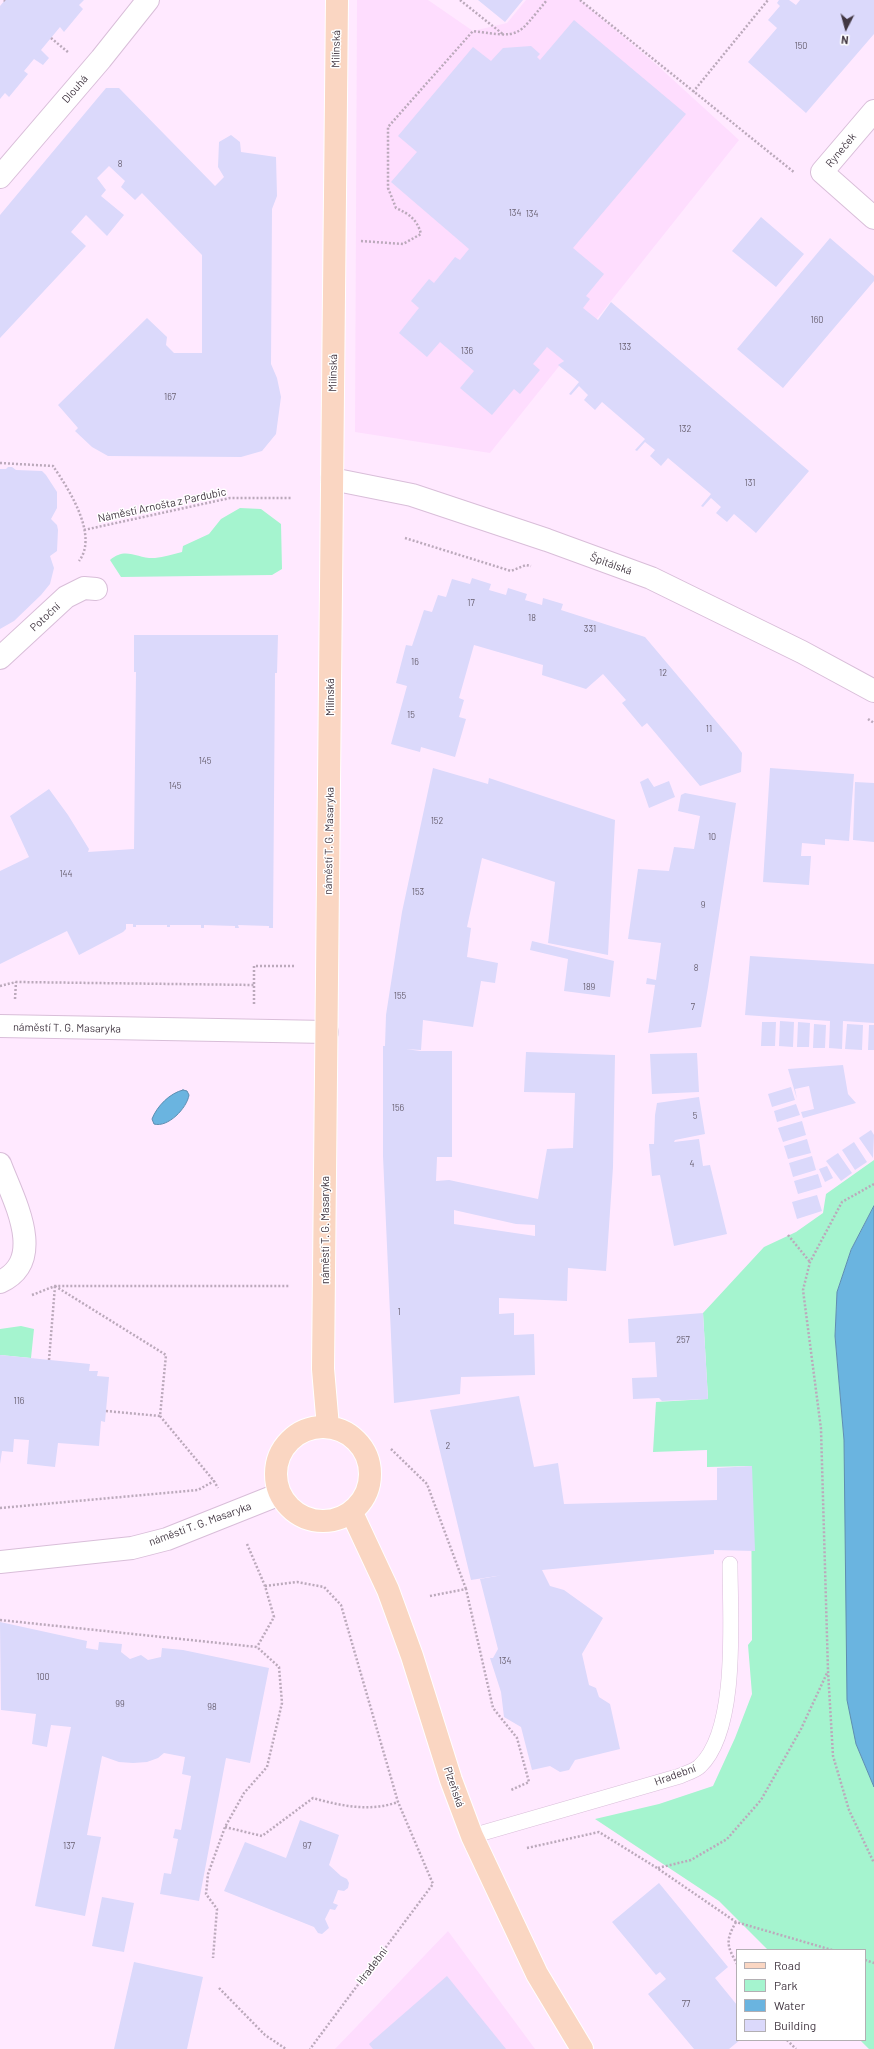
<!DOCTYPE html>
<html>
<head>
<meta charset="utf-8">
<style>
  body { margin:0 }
  #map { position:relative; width:874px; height:2049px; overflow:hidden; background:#ffe9ff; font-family:Barlow,sans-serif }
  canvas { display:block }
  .legend { position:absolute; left:736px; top:1949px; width:130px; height:92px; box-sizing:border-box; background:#fff; border:1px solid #b3afb3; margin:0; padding:5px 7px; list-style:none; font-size:12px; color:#423742 }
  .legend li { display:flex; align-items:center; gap:8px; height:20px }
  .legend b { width:20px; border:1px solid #b3afb3 }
  .north { position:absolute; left:826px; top:8px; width:40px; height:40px; -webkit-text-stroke:3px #fff; paint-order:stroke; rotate:186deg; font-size:11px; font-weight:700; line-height:16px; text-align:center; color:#423742 }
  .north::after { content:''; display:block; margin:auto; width:14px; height:18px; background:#423742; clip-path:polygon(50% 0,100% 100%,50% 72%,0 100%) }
</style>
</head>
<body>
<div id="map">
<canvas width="874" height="2049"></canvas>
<ul class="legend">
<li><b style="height:5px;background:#fad6c2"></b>Road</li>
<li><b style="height:11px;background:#a5f4cf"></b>Park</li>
<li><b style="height:11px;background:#6ab4e0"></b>Water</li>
<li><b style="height:11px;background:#dbd9fb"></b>Building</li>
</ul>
<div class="north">N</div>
</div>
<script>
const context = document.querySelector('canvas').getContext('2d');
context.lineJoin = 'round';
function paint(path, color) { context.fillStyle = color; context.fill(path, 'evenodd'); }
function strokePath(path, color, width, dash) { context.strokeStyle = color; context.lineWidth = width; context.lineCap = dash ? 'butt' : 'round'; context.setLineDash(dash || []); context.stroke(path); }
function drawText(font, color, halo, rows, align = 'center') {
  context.font = font + ' Barlow,sans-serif'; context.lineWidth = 3; context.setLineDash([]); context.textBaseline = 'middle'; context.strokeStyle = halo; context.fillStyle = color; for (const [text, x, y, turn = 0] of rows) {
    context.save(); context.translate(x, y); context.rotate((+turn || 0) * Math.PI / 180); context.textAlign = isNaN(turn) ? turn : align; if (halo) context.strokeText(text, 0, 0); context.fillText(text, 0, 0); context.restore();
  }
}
paint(new Path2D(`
  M357 0H428L473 31 507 23 526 0H580L658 66 739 140 490 453 355 432Z
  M448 1931 535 2049H335Z`), '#feddfe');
paint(new Path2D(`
  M240 508 261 509 281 524 282 569 272 575 121 577 110 560C126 546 137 559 155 558 164 557 173 554 182 552L183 546 209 534 221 519Z
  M874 1160V1206L851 1250 837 1292 835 1336 844 1440 856 1744 874 1787V2049H869L860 2040H865V1950H768L719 1901 595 1819 659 1804 713 1786 735 1738 752 1694 748 1645 752 1640 751 1466 707 1467V1450L653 1452 656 1402 708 1399 703 1313 764 1247 796 1232 823 1213 826 1194Z
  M21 1326 34 1329 31 1358 0 1355V1329Z`), '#a5f4cf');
const water = new Path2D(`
  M183 1090 187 1091 189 1095C187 1108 168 1128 154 1124L152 1119C157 1106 170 1093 183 1090Z
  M874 1206V1787L856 1744 847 1700 844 1440 835 1336 837 1292 851 1250Z`);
paint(water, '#6ab4e0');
strokePath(water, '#5e8eb1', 1);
paint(new Path2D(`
  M5 0H84L79 5 83 9 64 32 60 27 41 50 49 58 43 65 34 59 24 71 28 74 9 97 5 93 0 99V6Z
  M478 0H523L505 22Z
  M779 0H789L796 5 800 0H874V34L806 113 748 62 777 28 768 20 780 6 777 3Z
  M574 20 686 114 573 248 604 274 586 296 590 299 583 308 598 320 611 302 809 471 756 533 734 514 727 522 716 513 721 507 711 498 703 507 701 506 711 494 668 458 661 466 650 456 655 450 645 442 637 451 635 450 645 439 602 402 595 410 584 400 588 395 579 386 571 395 569 394 579 382 558 365 564 361 547 347 533 364 540 370 520 394 514 389 492 415 460 388 474 371 440 342 427 357 399 333 419 308 411 301 429 279 434 283 455 257 460 260 469 249 391 182 417 152 398 136 473 47 491 61 503 48 531 46 540 54 537 57 540 60Z
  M106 88H119L215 186 224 177 218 167 219 142 231 135 240 142 241 152 276 157 277 196 272 209 271 364 277 378 281 397 276 434 262 451 241 457 108 456 92 447 75 431 78 428 58 405 147 318 167 337 166 345 174 353H202V255L142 193 135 200 121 187 125 181 109 166 97 178 106 190 101 196 124 215 107 236 86 215 71 232 86 246 0 338V215Z
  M761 217 804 254 776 287 732 251Z
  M830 238 874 276V281L783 388 737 349Z
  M8 467H12L16 470 42 471 46 475 57 492V508L51 519 57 525 58 530 57 551 50 556 54 568 50 584 41 595 14 621 0 629V469H6Z
  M472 578 491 584 489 590 506 595 508 588 527 594 523 606 525 600 542 605 543 598 563 604 561 610 645 637 737 746 742 753 741 772 700 786 647 723 642 727 622 703 626 700 603 674 586 689 542 675 543 665 474 645 459 698 464 700 459 717 466 719 455 757 421 747 420 752 391 744 407 686 396 683 406 645 412 646 424 610 432 612 438 595 446 597 452 579 470 584Z
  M134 635H278L277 673H275L273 928H269V926L238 925 239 928H235V926L204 925V928H201V925H170V927H167V925H136V927H133V924H126V929L123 932 79 955 67 931 0 964V871L29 857 10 816 49 789 68 815 89 849 88 852 134 849 136 672H134Z
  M433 768 488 784 489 778 615 820 608 955 548 943 555 882 482 858 467 927 471 928 467 957 498 963 495 983 481 981 473 1027 423 1020 421 1050 406 1049 420 1051H452V1157H437L436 1181 449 1180 538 1199 547 1149 573 1148 575 1093 524 1092 526 1052 615 1055 613 1167 606 1271 568 1268 567 1301 499 1298V1314L514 1313V1335L534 1334 535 1375 461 1377 460 1394 394 1403 383 1156V1046H385L386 1015 402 912ZM454 1210 516 1224 535 1225V1236L454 1224Z
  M770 768 854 774 849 841 825 839V845L802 843 801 856H811L809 885 763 882Z
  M648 778 654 787 669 781 675 797 649 808 640 782Z
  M855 782 874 783V842L853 840Z
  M685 793 736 803 708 987 701 1027 648 1033 655 985 646 984 647 978 656 980 661 943 628 939 638 869 669 871 674 847 694 849 700 816 678 811 681 795Z
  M532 941 614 961 610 997 564 991 568 959 530 950Z
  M750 956 874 964V1023L843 1021 842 1049 829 1048 830 1021 745 1015Z
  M780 1021 794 1022 793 1047 779 1046Z
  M762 1022H776L775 1046H761Z
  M798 1022 810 1023 809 1047H797Z
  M814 1024 826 1025 825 1048H813Z
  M847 1024 863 1025 862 1050 845 1049Z
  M869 1025H874V1050H868Z
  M697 1053 699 1092 652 1094 650 1054Z
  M843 1065 848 1094 856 1103 803 1118 801 1112 814 1109 809 1086 795 1089 797 1099 788 1069Z
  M791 1087 795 1100 772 1107 768 1094Z
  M699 1097 705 1134 675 1140 674 1142 699 1139 703 1166 710 1165 727 1234 674 1246 660 1175 652 1176 649 1144H654L655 1115 657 1103Z
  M796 1104 800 1115 777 1122 774 1111Z
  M802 1121 806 1135 783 1142 778 1128Z
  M871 1130 874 1135 873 1158 859 1138Z
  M807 1139 811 1153 788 1159 784 1146Z
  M854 1142 867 1162 855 1170 842 1150Z
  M838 1153 852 1173 841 1181 826 1161Z
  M812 1156 816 1170 793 1177 789 1163Z
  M827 1166 833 1178 825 1182 819 1169Z
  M818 1174 822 1187 798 1194 794 1181Z
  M817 1195 822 1211 797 1219 792 1202Z
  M703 1313 708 1399 662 1401 659 1398 633 1399 632 1378 657 1377 655 1342 629 1343 628 1319Z
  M0 1355 90 1364 89 1371H98L97 1376 109 1377 105 1422 101 1421 99 1446 58 1443 55 1467 27 1464 29 1440 14 1439 13 1452 2 1451 0 1464Z
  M519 1396 534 1467 558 1463 564 1504 717 1500V1468L752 1466 755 1551 714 1550V1554L542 1570 550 1586 564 1590 603 1618 582 1654 589 1685 596 1688 599 1697 610 1704 620 1749 575 1760 569 1770 560 1772 550 1766 532 1770 521 1727 504 1717 501 1692 490 1658H493L498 1649 480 1579 503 1575 471 1580 430 1410Z
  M0 1622 87 1641 86 1648 98 1650 99 1642 122 1644 121 1652 130 1659 141 1655 148 1660 161 1657 162 1648 183 1650 269 1668 250 1763 226 1758 199 1901 160 1894 164 1873 171 1874 178 1839 173 1838 175 1829 181 1830 191 1776 182 1774 185 1757 164 1753 158 1758 147 1762 133 1763 119 1762 102 1756 87 1835 101 1837 85 1916 35 1906 71 1727 51 1725 47 1747 32 1744 36 1714 1 1710Z
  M300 1820 339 1835 329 1865 341 1876 347 1879 349 1883 348 1888 344 1891 338 1890 333 1903 338 1905 335 1910 330 1909 325 1919 329 1928 322 1934 318 1933 314 1927 224 1891 245 1842 286 1858Z
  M659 1883 728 1967 715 1978 737 2005V2040H740L729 2049H694L648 1994 666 1979 660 1972 656 1975 612 1922Z
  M102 1897 134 1903 124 1952 92 1946Z
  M134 1962 203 1977 187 2049H114Z
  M447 1976 506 2049H373L369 2044Z`), '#dbd9fb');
const service = new Path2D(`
  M472 1836 680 1776C686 1773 695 1771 700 1766 739 1729 730 1616 730 1564`);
const minor = new Path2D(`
  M874 111 822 172 874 218
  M0 177 101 59 148 0
  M332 479 412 495 547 540 651 578 802 652 874 691
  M0 658 66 597 84 588 96 589
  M0 1026 327 1032
  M0 1164C13 1199 48 1260 0 1282`);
const secondary = new Path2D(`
  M0 1562 132 1548 167 1539 280 1494`);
const primary = new Path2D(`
  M276 1474a47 47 0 1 1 94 0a47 47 0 1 1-94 0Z
  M328 1427 323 1369 337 0
  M352 1513 388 1590 412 1656 451 1780 472 1836 537 1974 582 2049`);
strokePath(service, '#d9bed9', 16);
strokePath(minor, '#d9bed9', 24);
strokePath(secondary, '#d9bed9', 24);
strokePath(primary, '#fff', 24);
strokePath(new Path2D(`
  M4 0 5 1
  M460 0 504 35
  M580 0 795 173
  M51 38 69 53
  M693 92 768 0
  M361 241 403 244 421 234C417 219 409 214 396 208L388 188V127L473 31C522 38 516 37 547 0
  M0 463 53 466C68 488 99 535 79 561
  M84 530 230 498H291
  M405 538 511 571 526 565 531 566
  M868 719 874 723
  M0 986 16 982 254 985
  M15 999 16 982
  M254 1004V966H296
  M874 1184 842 1202 810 1262 803 1290 821 1429 828 1671 833 1756 849 1810 874 1863
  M788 1235 810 1262
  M55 1286 166 1355 160 1416 214 1481 218 1488
  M32 1295 55 1286H289
  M49 1360 55 1286
  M106 1411 160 1416
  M391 1449 427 1484 466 1589
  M0 1508 198 1490 214 1481
  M247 1544 265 1586 274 1617 257 1647
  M265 1586 297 1582 324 1587 341 1605 398 1802 433 1884 310 2049
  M430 1596 466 1589 493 1708 517 1738 529 1782 511 1790
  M0 1620 257 1647 279 1667 282 1703 267 1767 244 1793 225 1827 208 1874 206 1894 217 1909 213 1958
  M225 1827 262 1836 313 1798C341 1806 370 1812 398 1802
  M527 1848 599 1832 657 1868 736 1922 832 1950
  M658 1868 691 1860 727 1839 761 1800 801 1729 827 1673
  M736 1922C725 1941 727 1946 737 1964
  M865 1960 874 1963
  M219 1988 265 2035 286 2049
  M787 2040 796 2049`), '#bba9bb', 2.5, [2, 2]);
strokePath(service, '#fff', 15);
strokePath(minor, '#fff', 22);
strokePath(secondary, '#fff', 22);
strokePath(primary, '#fad6c2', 22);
drawText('9px', '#686070', null, [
  ["150",801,46],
  ["8",120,164],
  ["134",515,213],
  ["134",532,214],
  ["160",817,320],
  ["133",625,347],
  ["136",467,351],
  ["167",170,397],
  ["132",685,429],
  ["131",750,483],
  ["17",471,603],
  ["18",532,618],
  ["331",590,629],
  ["16",415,662],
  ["12",663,673],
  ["15",411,715],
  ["11",709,729],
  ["145",205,761],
  ["145",175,786],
  ["152",437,821],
  ["10",712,837],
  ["144",66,874],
  ["153",418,892],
  ["9",703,905],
  ["8",696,968],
  ["189",589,987],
  ["155",400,996],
  ["7",693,1007],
  ["156",398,1108],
  ["5",695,1116],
  ["4",692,1164],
  ["1",399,1312],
  ["257",683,1340],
  ["116",19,1401],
  ["2",448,1446],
  ["134",505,1661],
  ["100",43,1677],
  ["99",120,1704],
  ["98",212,1707],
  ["137",69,1846],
  ["97",307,1846],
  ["77",686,2004]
]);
drawText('11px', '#423742', '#fff', [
  ["Milínská",336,49,-89],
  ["Dlouhá",75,89,-49],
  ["Ryneček",841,150,-50],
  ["Milínská",333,373,-89],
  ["Náměstí Arnošta z Pardubic",162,505,-12],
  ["Špitálská",611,564,20],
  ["Potoční",45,617,-43],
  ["Milínská",330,697,-90],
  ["náměstí T. G. Masaryka",329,841,-89],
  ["náměstí T. G. Masaryka",67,1028,1],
  ["náměstí T. G. Masaryka",325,1230,-90],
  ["náměstí T. G. Masaryka",200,1524,-20],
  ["Hradební",675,1775,-20],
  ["Plzeňská",454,1787,71],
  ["Hradební",372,1966,-53]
]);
</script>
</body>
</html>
